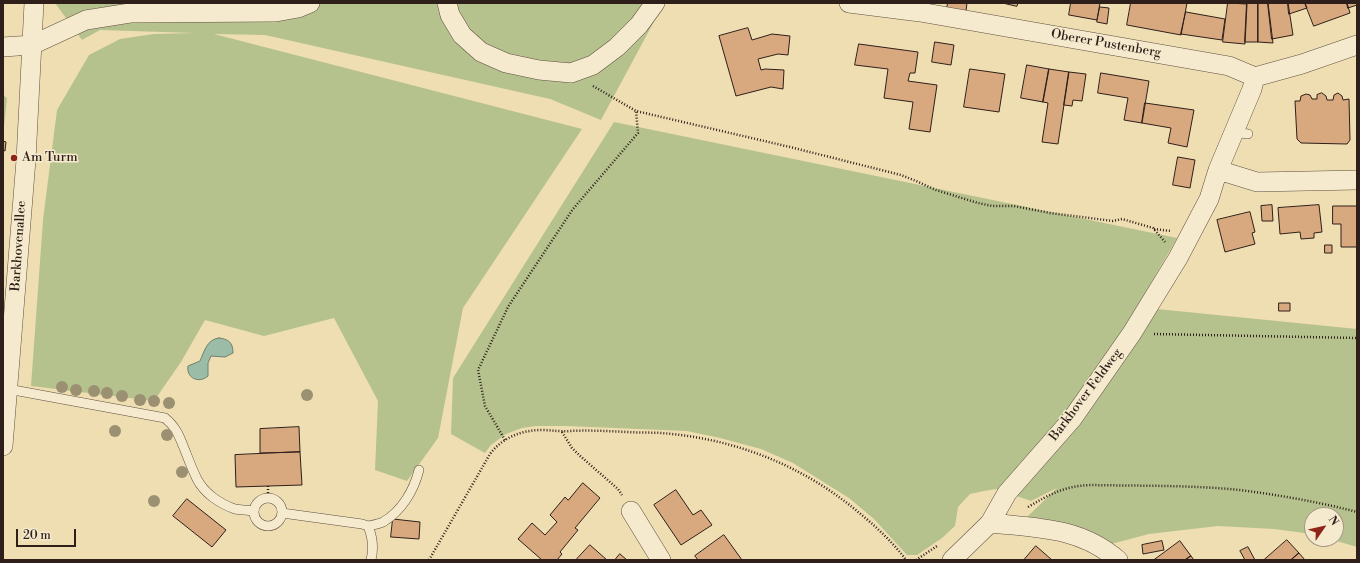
<!DOCTYPE html>
<html>
<head>
<meta charset="utf-8">
<style>
  body { margin:0 }
  #map { position:relative; width:1360px; height:563px; overflow:hidden; background:#efdeb2; font-family:"Libre Bodoni",serif }
  canvas { display:block }
  .frame { position:absolute; inset:0; border:4px solid #2e1f1a; pointer-events:none }
  .north { position:absolute; left:1304px; top:507px; width:40px; height:40px; box-sizing:border-box; background:#f5eacd; border:1px solid #a59985; border-radius:50%; rotate:56deg; font-size:11px; font-weight:700; line-height:16px; text-align:center; color:#2e1f1a }
  .north::after { content:''; display:block; margin:auto; width:14px; height:18px; background:#8f2418; clip-path:polygon(50% 0,100% 100%,50% 72%,0 100%) }
  .scale { position:absolute; left:16px; top:529px; width:60px; height:18px; box-sizing:border-box; border:2px solid #2e1f1a; border-top:0; padding-left:5px; font-size:12px; line-height:14px; white-space:nowrap; color:#2e1f1a; -webkit-text-stroke:3px #f5eacd; paint-order:stroke }
</style>
</head>
<body>
<div id="map">
<canvas width="1360" height="563"></canvas>
<div class="frame"></div>
<div class="north">N</div>
<div class="scale">20 m</div>
</div>
<script>
const context = document.querySelector('canvas').getContext('2d');
context.lineJoin = 'round';
function paint(path, color) { context.fillStyle = color; context.fill(path, 'evenodd'); }
function strokePath(path, color, width, dash) { context.strokeStyle = color; context.lineWidth = width; context.lineCap = dash ? 'butt' : 'round'; context.setLineDash(dash || []); context.stroke(path); }
function drawText(font, color, halo, rows, align = 'center') {
  context.font = font + ' "Libre Bodoni",serif'; context.lineWidth = 3; context.setLineDash([]); context.textBaseline = 'middle'; context.strokeStyle = halo; context.fillStyle = color; for (const [text, x, y, turn = 0] of rows) {
    context.save(); context.translate(x, y); context.rotate((+turn || 0) * Math.PI / 180); context.textAlign = isNaN(turn) ? turn : align; if (halo) context.strokeText(text, 0, 0); context.fillText(text, 0, 0); context.restore();
  }
}
paint(new Path2D(`
  M55 3H664L601 120 550 99 265 35 214 34 582 129 463 308 438 438 407 481 375 470 378 401 334 318 264 336 205 320 181 362 154 401 31 386 43 220 57 110 89 55 120 39 154 34 194 33 100 30 82 40Z
  M3 95 7 98 3 136Z
  M614 122 1177 238 1137 307 1357 329V547L1330 539H1336V515H1312V534L1274 529 1218 526 1149 534 1111 544 1026 518 1057 488 1031 501 996 489 984 491 970 494 958 507 955 526 942 538 917 555H907L874 519 849 498 793 463 761 449 720 438 687 431 566 426H536L522 428 506 434 491 445 485 453 451 434 453 378Z`), '#b6c28e');
const water = new Path2D(`
  M219 338C229 339 233 343 233 353L225 357 211 356 208 363V376C199 384 186 378 188 366L200 361C204 352 207 339 219 338Z`);
paint(water, '#9bbda7');
strokePath(water, '#6f7e6f', 1);
const building = new Path2D(`
  M948 3H967L966 11 947 8Z
  M1003 3H1018L1017 6Z
  M1071 3H1100L1097 20 1069 15Z
  M1131 3H1187L1181 35 1127 25Z
  M1228 3 1247 4 1245 44 1223 42Z
  M1247 3H1258V42H1245Z
  M1258 3H1268L1273 43 1258 42Z
  M1268 3H1288L1293 35 1272 39Z
  M1288 3H1305L1307 8 1289 14Z
  M1305 3H1347L1350 13 1314 26Z
  M1347 3H1357V5L1348 8Z
  M1100 7 1109 8 1107 24 1097 22Z
  M1186 12 1225 19 1222 40 1181 34Z
  M748 28 752 40 772 34 790 36 788 55 778 54 758 59 761 70 765 69 784 70 783 89 771 87 736 96 719 36Z
  M935 42 954 45 951 65 932 62Z
  M859 44 918 52 915 73H910L908 81 937 85 930 132 909 129 913 102 884 98 888 69 855 65Z
  M1027 65 1049 69 1043 102 1021 98Z
  M970 69 1005 74 999 112 964 107Z
  M1049 69 1069 72 1058 144 1042 142 1048 103 1043 102Z
  M1069 72 1086 74 1082 101 1073 100 1072 106 1064 105Z
  M1101 73 1149 81 1142 123 1124 120 1128 98 1098 93Z
  M1322 93 1326 96 1327 100H1333L1334 95 1338 93 1342 96 1343 100 1349 99 1350 140 1347 144 1301 143 1297 139 1295 101H1300L1301 96 1306 94 1310 95 1312 99H1317V95Z
  M1145 103 1194 110 1187 147 1168 143 1171 128 1142 123Z
  M3 141 6 142 5 151 3 150Z
  M1178 157 1195 160 1190 188 1173 185Z
  M1272 205 1273 221H1262L1261 206Z
  M1319 205 1322 232 1314 233V238L1301 239 1300 232 1280 234 1278 208Z
  M1333 206H1357V247H1341V224H1333Z
  M1250 212 1255 232 1252 233 1255 244 1225 252 1217 220Z
  M1325 245H1332V253H1325Z
  M1279 303H1290V311H1279Z
  M299 427 300 452 260 453V429Z
  M300 452 302 485 236 487 235 455Z
  M583 483 600 498 575 528 578 530 560 552 562 554 557 560H542L518 539 532 523 545 535 557 522 550 515 565 497 568 500Z
  M676 490 693 515 701 510 712 525 681 545 654 505Z
  M187 499 226 530 212 547 173 516Z
  M393 519 420 522 419 539 391 537Z
  M724 535 742 560H698L695 556Z
  M1287 540 1299 553 1291 560H1264Z
  M1162 541 1164 550 1143 554 1142 545Z
  M1180 541 1191 556 1185 560H1154Z
  M590 545 607 560H576Z
  M1036 546 1052 560H1024Z
  M1248 547 1255 560H1245L1240 551Z
  M1299 553 1305 560H1291Z
  M620 554 627 560H615Z
  M1191 556 1194 560H1185Z`);
paint(building, '#d8a87f');
strokePath(building, '#2e1f1a', 1);
const service = new Path2D(`
  M1234 132 1248 134
  M8 389 165 418C175 426 179 435 184 448 188 458 192 469 197 479 204 493 220 504 235 509 240 510 247 510 253 511
  M254 512a14 14 0 1 1 28 0a14 14 0 1 1-28 0Z
  M282 513 362 524 368 526C373 538 374 548 371 560
  M368 526C373 525 379 524 383 522 402 511 414 490 419 470`);
const minor = new Path2D(`
  M447 3 450 15 462 35 481 52 506 63 539 70 571 73 593 65 617 47 639 25 655 3
  M849 3 920 12 1229 66 1255 77 1302 64 1357 45
  M3 47 32 45 86 20 130 13 276 12 298 8 310 3
  M1218 170 1257 182 1357 180
  M3 446 26 160 34 3
  M631 511 661 560
  M990 523C1037 528 1080 527 1118 560
  M952 560 990 523 1007 493 1072 419 1132 333 1178 258 1209 199 1218 170 1252 89 1255 77`);
strokePath(service, '#5e4f40', 10);
strokePath(minor, '#5e4f40', 20);
strokePath(new Path2D(`
  M593 86 636 111 790 147 901 175 916 181 936 190 978 203 992 206H1014L1050 213 1113 221 1122 219 1153 228 1165 242
  M1154 229 1171 231
  M1154 334 1357 338
  M562 432 572 448 579 455 618 489 622 495
  M505 440 485 406 478 370 508 307 573 209 638 133 636 111
  M268 486V498
  M1028 507C1050 494 1065 486 1090 485 1140 486 1191 485 1240 490 1279 495 1319 502 1357 512
  M429 560 490 454C502 438 521 430 542 430 552 430 560 432 570 431 589 430 608 431 627 432 642 433 657 432 672 434 740 441 804 467 857 511 874 525 892 541 906 560
  M916 560 937 546`), '#2e1f1a', 2.5, [1, 2]);
strokePath(service, '#f5eacd', 9);
strokePath(minor, '#f5eacd', 19);
context.fillStyle = '#9b9072';
for (const [x, y] of [
  [62,387],
  [76,390],
  [94,391],
  [107,393],
  [307,395],
  [122,396],
  [140,400],
  [154,401],
  [169,403],
  [115,431],
  [167,435],
  [182,472],
  [154,501]
]) { context.beginPath(); context.arc(x, y, 6, 0, 2 * Math.PI); context.fill(); }
for (const [x, y, r, color] of [
  [14,158,4,"#8f2418"]
]) { const dot = new Path2D(); dot.arc(x, y, r, 0, 2 * Math.PI); context.fillStyle = color; context.fill(dot); strokePath(dot, '#f5eacd', 1.5); }
drawText('13px', '#2e1f1a', '#f5eacd', [
  ["Oberer Pustenberg",1106,44,10],
  ["Barkhovenallee",19,246,-86],
  ["Barkhover Feldweg",1086,395,-53]
]);
drawText('13px', '#2e1f1a', '#f5eacd', [
  ["Am Turm",22,158]
], 'left');
</script>
</body>
</html>
